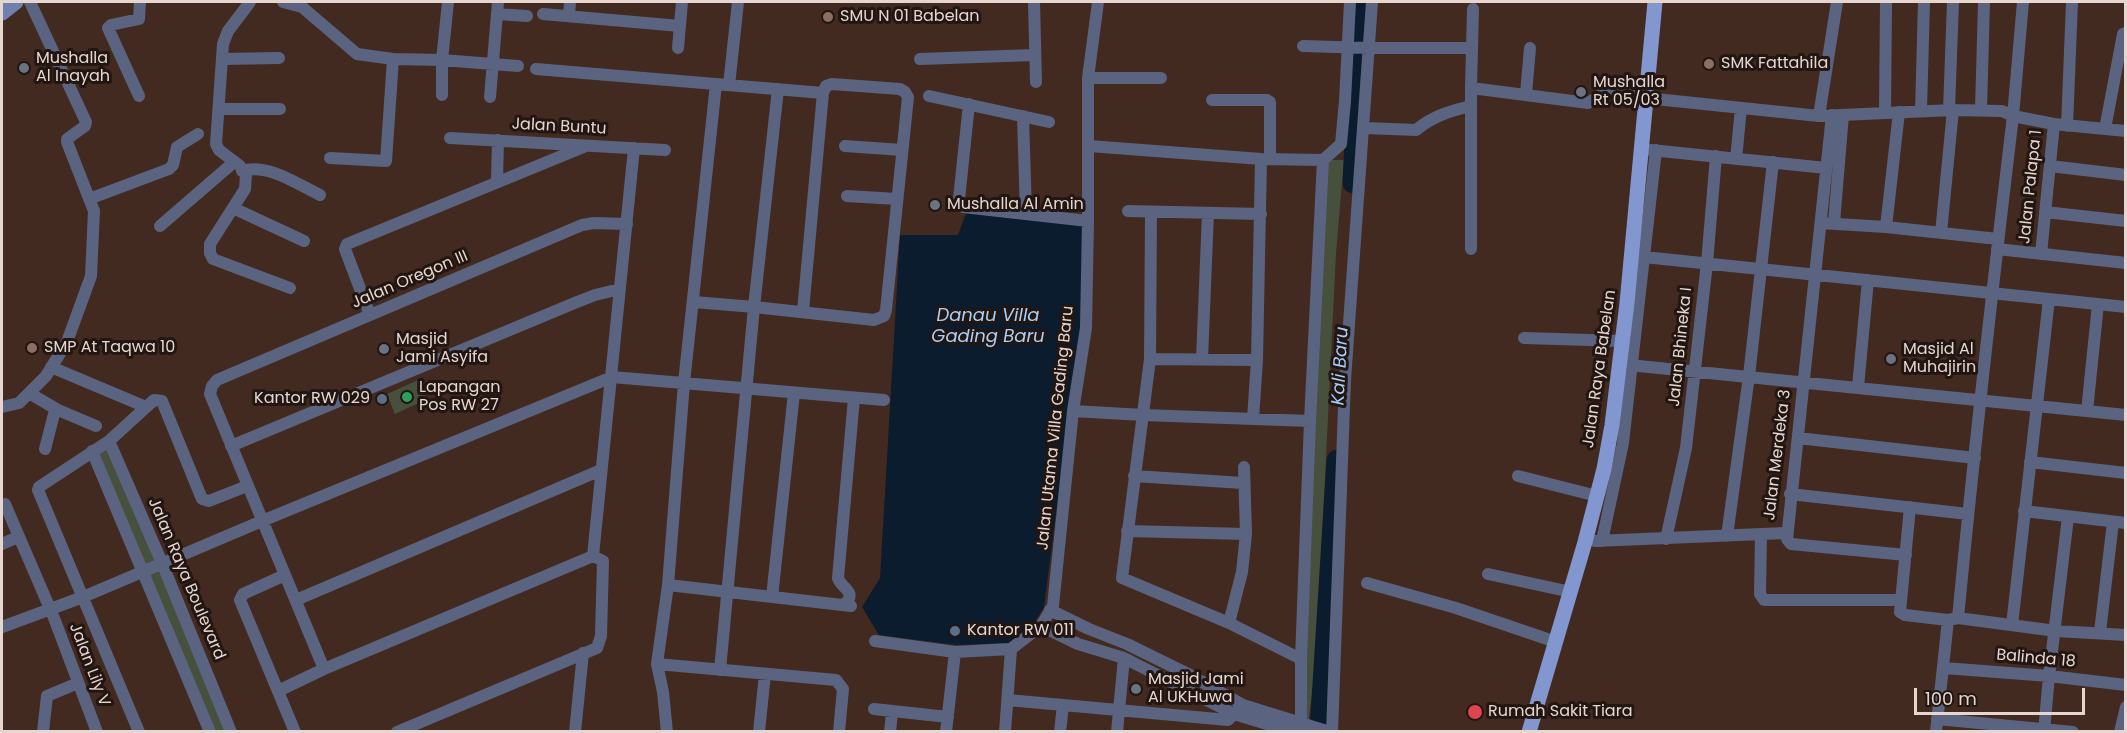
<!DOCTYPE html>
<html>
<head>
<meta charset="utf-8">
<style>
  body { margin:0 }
  #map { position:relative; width:2127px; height:733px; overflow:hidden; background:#432a20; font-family:Poppins,sans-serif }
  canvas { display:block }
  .frame { position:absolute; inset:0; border:3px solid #e7d6d0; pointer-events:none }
  .scale { position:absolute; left:1914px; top:688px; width:171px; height:27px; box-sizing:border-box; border:3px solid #e7d6d0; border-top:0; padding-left:8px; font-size:18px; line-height:21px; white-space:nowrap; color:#e7d6d0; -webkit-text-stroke:4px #211611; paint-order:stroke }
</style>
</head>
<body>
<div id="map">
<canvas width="2127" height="733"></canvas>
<div class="frame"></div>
<div class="scale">100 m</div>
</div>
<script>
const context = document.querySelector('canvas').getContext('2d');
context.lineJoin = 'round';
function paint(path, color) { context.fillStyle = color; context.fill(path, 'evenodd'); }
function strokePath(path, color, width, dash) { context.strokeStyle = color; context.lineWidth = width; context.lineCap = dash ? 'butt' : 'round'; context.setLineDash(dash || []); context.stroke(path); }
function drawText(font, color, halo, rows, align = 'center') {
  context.font = font + ' Poppins,sans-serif'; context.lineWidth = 6; context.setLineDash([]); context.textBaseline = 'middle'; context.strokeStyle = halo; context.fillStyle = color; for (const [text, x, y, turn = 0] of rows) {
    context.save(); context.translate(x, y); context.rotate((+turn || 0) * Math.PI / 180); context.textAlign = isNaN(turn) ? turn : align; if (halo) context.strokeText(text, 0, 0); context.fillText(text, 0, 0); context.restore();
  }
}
paint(new Path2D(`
  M1323 160H1344L1336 253 1316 662 1308 726 1301 724Z
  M418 380 427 399 395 414 387 394Z
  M109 441 231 731H209L92 451Z`), '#47503c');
paint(new Path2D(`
  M966 213 1083 226 1080 328 1044 607 1035 622 1008 643 957 645 879 635 862 607 880 578 900 235H958Z`), '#0b1c2e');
strokePath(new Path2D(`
  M1353 183 1362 2
  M1320 732 1337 460`), '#0b1c2e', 21);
strokePath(new Path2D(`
  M250 2 228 31 223 44 216 144 219 150 240 166 246 175 245 189 210 244V253L213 259 290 288
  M283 2 302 7 357 54 393 59 442 60V95
  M448 2 442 60 518 66
  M1034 2 1036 82
  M2023 2 2013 116 2054 124 2126 131
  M497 14 527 16
  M543 14 680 26
  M569 16 570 2
  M1303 46 1369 48H1472
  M678 48 682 2
  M223 59 279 58
  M920 59 1034 55
  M536 69 823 93
  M1088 78H1161
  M729 85 738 2
  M1471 88 1473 9
  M1526 94 1530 48
  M139 96 108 28 111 25 139 19 140 2
  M929 96 1049 122
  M490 97 498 2
  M1212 100H1267L1270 102V158
  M969 104 959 199 963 207 1088 221
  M220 109H280
  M1949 110 1953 2
  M1981 110 1984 2
  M1921 111 1924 2
  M1885 113 1886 2
  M1832 115 1787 539 1791 544 1906 555
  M1023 116 1026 214
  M1819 116 1837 2
  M2067 126 2072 2
  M1365 128 1416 130C1433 116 1450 111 1471 106
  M2105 129 2123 34 2126 33
  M450 138 665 150
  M845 146 902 150
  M1089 146 1261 159 1323 160 1341 144 1345 101 1350 2
  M1651 150 1826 168
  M330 158 386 161 393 59
  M1736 159 1741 108
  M2050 166 2126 175
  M242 171C268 163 297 184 320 195
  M497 181 498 140
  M847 196 897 199
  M89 199 169 169 173 165 177 147 198 134
  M233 208 304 241
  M1128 211 1261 214
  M1151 212 1150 359 1122 578 1229 623 1301 659
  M2045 212 2126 221
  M1821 223 1886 227 1998 239
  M1834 223 1843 115
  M160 226 234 162
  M1886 227 1899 112
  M1941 233 1953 110
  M1471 249V88L1588 103 1607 91 1646 98 1819 116 1953 110 2002 111 2013 116C1993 283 1974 451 1958 618L1948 620 1905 615 1900 612 1910 507
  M1997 249 2126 263
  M2041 254 2054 124
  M1644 257 2126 307
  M694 302 754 307 874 320 884 316 886 310 908 97 905 92 900 89 832 84 826 86 823 93 803 311
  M370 315 345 249 347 244 586 146
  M1524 338 1622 341
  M1150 359 1257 360
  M1202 359 1208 213
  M1619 364 2126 415
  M51 367 146 407
  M1858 387 1868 280
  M29 393 58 410 96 426
  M2 407 19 403 46 376 67 342 91 276 94 211 67 142V139L85 126 86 122 30 2
  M1073 411 1143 415 1310 421
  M2087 411 2098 304
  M1253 419 1257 360 1261 159
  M1798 438 1975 458
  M109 441 162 563 231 732
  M231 446 577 302 595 295 620 289
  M45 449 54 414 58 410
  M92 451 210 732
  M2030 462 2126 473
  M1134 476 1243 483
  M1518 476 1597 496
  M1790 494 1968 514
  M5 504 54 618 97 732
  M2024 511 2126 523
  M1127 531 1246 534
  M1761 534 1760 594 1764 600H1900
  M1727 536 1749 376 1773 162
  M1666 539 1686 448 1707 263 1716 156
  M1595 541 1786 533
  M1602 541 1623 443 1656 150
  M2 544 18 537
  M593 556 634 148
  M1488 574 1571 592
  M285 575 243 594 240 600 295 732
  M1367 583 1456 608 1556 642
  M668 585 851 606
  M772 597 794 393
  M296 600 601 470
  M844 605C858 591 842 590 838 578L854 398
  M1050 610 1089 629 1127 644 1190 675 1243 705 1330 732
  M1958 618 2056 631 2126 635
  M1229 623 1242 572 1246 534 1244 467
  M2012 625 2049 299
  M1041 626 1078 644 1124 658 1234 714 1293 732
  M2 627 83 597 262 521 612 377 884 400
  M2100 632 2113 522
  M875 641 955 652 1011 649 1041 626 1053 606 1073 411 1086 328 1088 221V78L1098 2
  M657 664 836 680 843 689 839 732
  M1944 668 2049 676 2126 685
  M324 669 210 394 212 386 217 380 582 225 594 223 627 224
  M720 670 754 307 778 89
  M278 691 324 669 593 556 603 561 601 636 597 648 397 732
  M1008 700 1228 720 1239 709
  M874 709 948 717
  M1937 719 2073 732
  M43 732 47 696 78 683
  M139 732 38 490 39 487 109 441 154 400 162 401 202 499 209 501 247 486
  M575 732 583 653
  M667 732 663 692 657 664 668 585 684 383 716 84
  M759 732 765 674
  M890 732 892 712
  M946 732 955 652
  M1005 732 1011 649
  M1060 732 1063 705
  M1117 732 1124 658
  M1303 732 1301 724V659L1310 421 1323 160
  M1332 732 1345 380 1372 2
  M1936 732 1948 620
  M2044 732 2049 676 2068 517
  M2120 732 2126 707`), '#5a6480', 12);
strokePath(new Path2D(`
  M2 13 16 2`), '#7081ad', 15);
strokePath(new Path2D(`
  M1529 732 1585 542 1604 469 1612 425 1627 303 1655 2`), '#8296cf', 15);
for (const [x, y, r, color] of [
  [828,17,6,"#8d6e63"],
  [1709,64,6,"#8d6e63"],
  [24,68,6,"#6b7280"],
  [1581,92,6,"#6b7280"],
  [935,205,6,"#6b7280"],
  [32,348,6,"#8d6e63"],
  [384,349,6,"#6b7280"],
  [1891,359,6,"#6b7280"],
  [407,397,6,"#2e9e5b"],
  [382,399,6,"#5c6f8a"],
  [955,631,6,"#5c6f8a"],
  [1136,689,6,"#6b7280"],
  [1475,712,8,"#e0444e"]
]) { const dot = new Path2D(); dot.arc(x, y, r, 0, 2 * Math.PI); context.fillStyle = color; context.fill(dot); strokePath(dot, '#211611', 2); }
drawText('16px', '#e7d6d0', '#211611', [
  ["SMU N 01 Babelan",840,17],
  ["Mushalla",36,59],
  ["Al Inayah",36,77],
  ["SMK Fattahila",1721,64],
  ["Mushalla",1593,83],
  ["Rt 05/03",1593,101],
  ["Mushalla Al Amin",947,205],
  ["Masjid",396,340],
  ["Jami Asyifa",396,358],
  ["SMP At Taqwa 10",44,348],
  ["Masjid Al",1903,350],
  ["Muhajirin",1903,368],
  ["Lapangan",419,388],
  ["Pos RW 27",419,406],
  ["Kantor RW 029",370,399,"right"],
  ["Kantor RW 011",967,631],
  ["Masjid Jami",1148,680],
  ["Al UKHuwa",1148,698],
  ["Rumah Sakit Tiara",1488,712]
], 'left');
drawText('16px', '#e7d6d0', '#211611', [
  ["Jalan Buntu",559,127,3],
  ["Jalan Palapa 1",2031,187,-84],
  ["Jalan Oregon III",410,280,-23],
  ["Jalan Bhineka I",1681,347,-84],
  ["Jalan Raya Babelan",1600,369,-82],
  ["Jalan Utama Villa Gading Baru",1056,428,-84],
  ["Jalan Merdeka 3",1778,455,-83],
  ["Jalan Raya Boulevard",186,579,67],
  ["Balinda 18",2036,659,5],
  ["Jalan Lily V",89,665,69]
]);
drawText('italic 18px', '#a9cffa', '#211611', [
  ["Danau Villa",988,316],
  ["Gading Baru",988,337],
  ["Kali Baru",1341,366,-87]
]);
</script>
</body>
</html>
